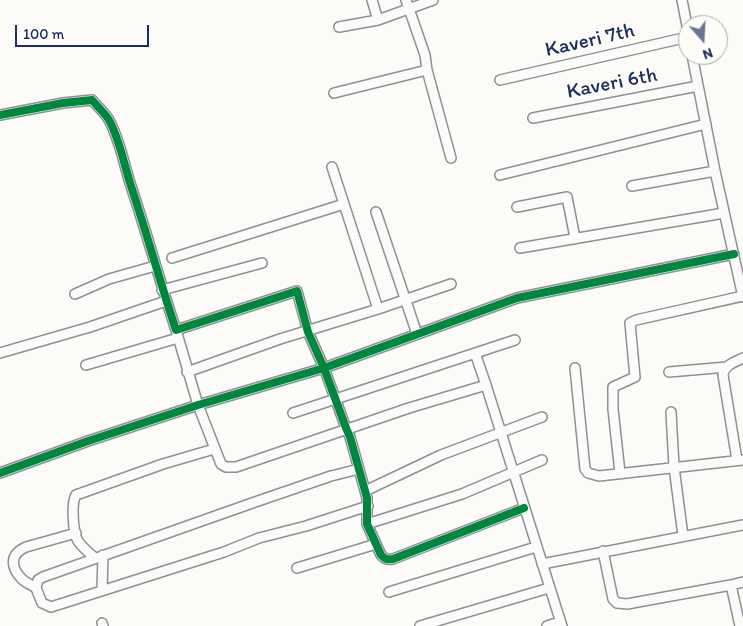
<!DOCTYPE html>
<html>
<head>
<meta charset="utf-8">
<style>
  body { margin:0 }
  #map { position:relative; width:743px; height:626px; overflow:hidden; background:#fcfbf8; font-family:Itim,sans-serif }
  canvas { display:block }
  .north { position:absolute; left:678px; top:15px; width:50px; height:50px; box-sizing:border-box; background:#fdfcf7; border:1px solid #a3aaba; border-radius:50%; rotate:161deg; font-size:14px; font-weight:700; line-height:20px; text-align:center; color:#1b2f5e }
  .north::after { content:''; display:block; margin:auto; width:18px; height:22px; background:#6a7694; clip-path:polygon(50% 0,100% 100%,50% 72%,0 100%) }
  .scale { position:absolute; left:15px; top:25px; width:134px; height:22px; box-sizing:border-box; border:2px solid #1b2f5e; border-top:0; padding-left:6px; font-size:15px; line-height:18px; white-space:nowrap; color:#1b2f5e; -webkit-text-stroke:4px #fdfcf7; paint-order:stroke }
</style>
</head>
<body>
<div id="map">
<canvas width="743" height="626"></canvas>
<div class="north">N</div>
<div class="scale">100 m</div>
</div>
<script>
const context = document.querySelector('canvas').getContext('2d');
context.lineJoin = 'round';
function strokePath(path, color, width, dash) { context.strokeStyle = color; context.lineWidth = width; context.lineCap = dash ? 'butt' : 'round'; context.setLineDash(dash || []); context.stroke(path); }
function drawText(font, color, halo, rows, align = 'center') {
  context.font = font + ' Itim,sans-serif'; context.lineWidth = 4; context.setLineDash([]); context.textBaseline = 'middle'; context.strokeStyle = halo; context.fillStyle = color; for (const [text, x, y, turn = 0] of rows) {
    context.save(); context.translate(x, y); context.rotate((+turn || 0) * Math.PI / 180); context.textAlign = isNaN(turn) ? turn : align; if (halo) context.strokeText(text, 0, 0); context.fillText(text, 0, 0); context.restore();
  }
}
const minor = new Path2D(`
  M372 0 378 20
  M406 0 425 55 427 70 451 158
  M682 0 688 31
  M339 27 378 20 433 0
  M692 55 715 171 743 297
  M500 80 688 37
  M334 93 427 70
  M0 115 63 103 92 100C97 106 105 113 109 120 120 140 124 165 131 186 147 234 160 282 176 330L297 291 308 332 324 368 346 428 350 437 367 498V524L381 555C385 559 387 560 393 559L524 508
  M533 118 698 86
  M332 167 378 309
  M500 175 706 124
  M632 186 715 171
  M517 207 567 197 575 238
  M376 212 417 334
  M520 248 724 213
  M172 258 344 204
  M162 290 262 263
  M75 294 109 279 155 266
  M176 330 198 405 221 464 226 467H236L409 408 486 385 562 626
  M0 353 90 327 166 301
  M475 353 486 385
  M86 365 178 338
  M575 368 585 469 588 473 599 476 743 460
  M187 372 280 339 378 309 451 284
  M669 372 727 367
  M671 412 674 467 683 536
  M293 413 515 340
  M737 460 723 375C724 365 735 362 743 358
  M359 469 331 476 258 501 43 577 38 580 36 588 42 603 51 607 224 552 259 538 306 526 368 506
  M0 473 88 441 198 405 324 368 517 298 734 254
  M620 473 613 409V387L635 377 630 323 636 320 743 296
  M365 491 441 455 542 417
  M367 524 462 494 542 460
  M603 551 613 599 617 603 627 604 731 585 743 582
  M95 558C89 553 82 547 78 541 73 533 71 503 76 495L163 464 214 449
  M542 564 743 525
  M297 568 376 544
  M731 585 740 626
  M36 588C32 585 26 583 22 579 10 567 10 554 26 547L76 533
  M102 590 103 555
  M389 592 536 547
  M102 623 103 626
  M420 626 549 588
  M547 626 560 622`);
strokePath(minor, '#8c9097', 12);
strokePath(minor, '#fbfbf9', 9);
strokePath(new Path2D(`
  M0 115 63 103 92 100C97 106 105 113 109 120 120 140 124 165 131 186 147 234 160 282 176 330L297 291 308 332 324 368 346 428 350 437 367 498V524L381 555C385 559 387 560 393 559L524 508
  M0 473 88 441 198 405 324 368 517 298 734 254`), '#00873e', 8);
drawText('21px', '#1b2f5e', '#fdfcf7', [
  ["Kaveri 7th",590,41,-13],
  ["Kaveri 6th",612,84,-11]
]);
</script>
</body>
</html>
